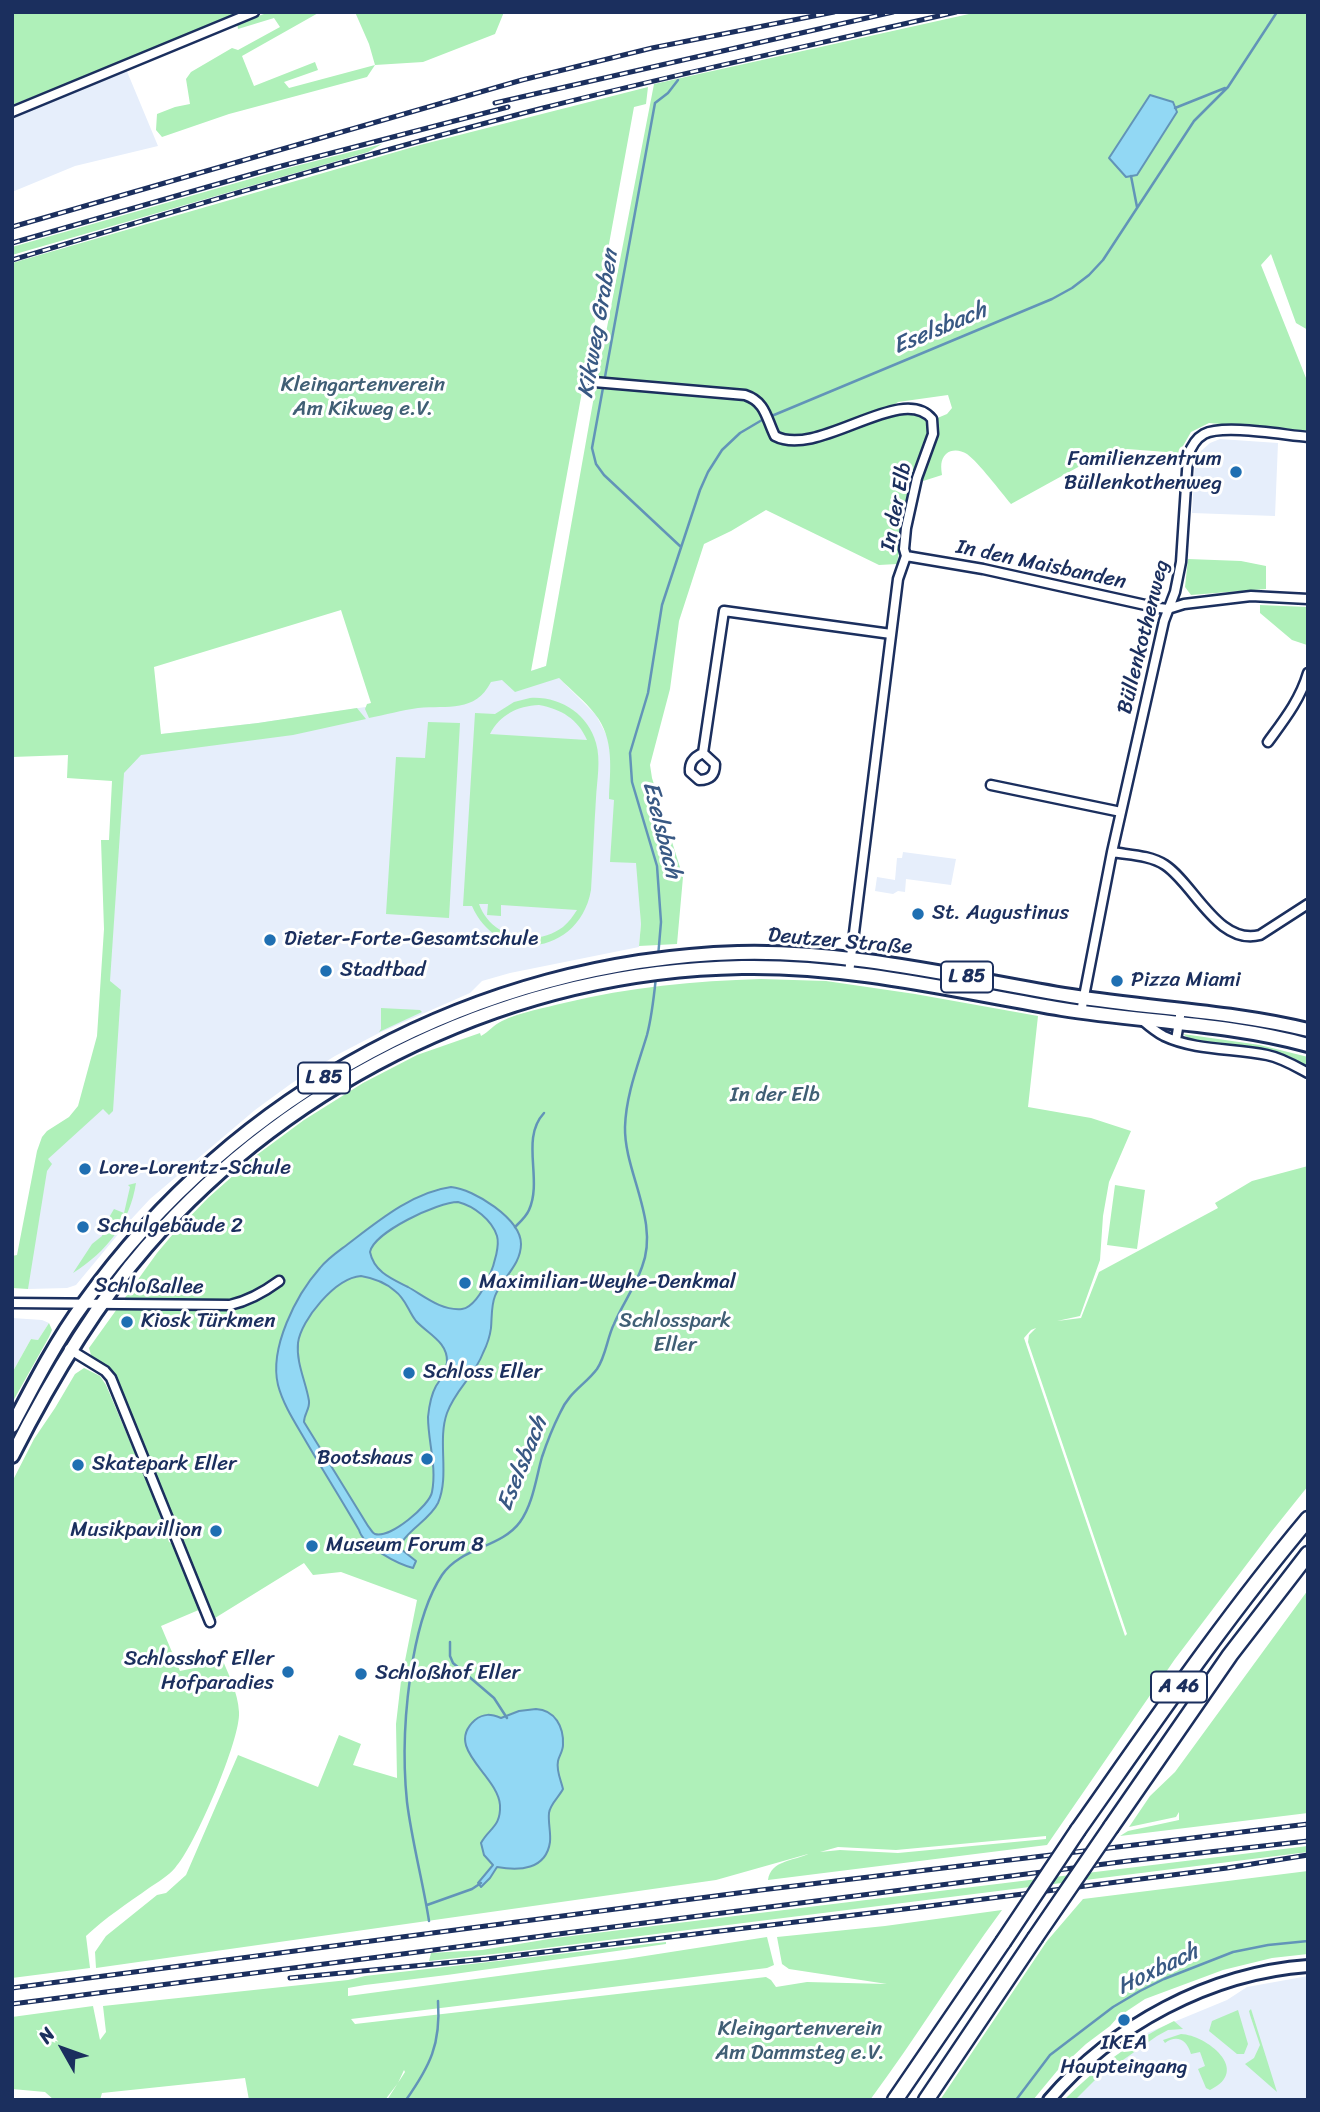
<!DOCTYPE html>
<html>
<head>
<meta charset="utf-8">
<style>
  body { margin:0 }
  #map { position:relative; width:1320px; height:2112px; overflow:hidden; background:#fff; font-family:Sriracha,sans-serif }
  canvas { display:block }
  .frame { position:absolute; inset:0; border:14px solid #1b2f5e; pointer-events:none }
  .north { position:absolute; left:28px; top:2014px; width:70px; height:70px; -webkit-text-stroke:5px #fff; paint-order:stroke; rotate:310deg; font-size:19px; font-weight:700; line-height:28px; text-align:center; color:#1b2f5e }
  .north::after { content:''; display:block; margin:auto; width:24px; height:32px; background:#1b2f5e; clip-path:polygon(50% 0,100% 100%,50% 72%,0 100%) }
</style>
</head>
<body>
<div id="map">
<canvas width="1320" height="2112"></canvas>
<div class="frame"></div>
<div class="north">N</div>
</div>
<script>
const context = document.querySelector('canvas').getContext('2d');
context.lineJoin = 'round';
function paint(path, color) { context.fillStyle = color; context.fill(path, 'evenodd'); }
function strokePath(path, color, width, dash) { context.strokeStyle = color; context.lineWidth = width; context.lineCap = dash ? 'butt' : 'round'; context.setLineDash(dash || []); context.stroke(path); }
function drawText(font, color, halo, rows, align = 'center') {
  context.font = font + ' Sriracha,sans-serif'; context.lineWidth = 6; context.setLineDash([]); context.textBaseline = 'middle'; context.strokeStyle = halo; context.fillStyle = color; for (const [text, x, y, turn = 0] of rows) {
    context.save(); context.translate(x, y); context.rotate((+turn || 0) * Math.PI / 180); context.textAlign = isNaN(turn) ? turn : align; if (halo) context.strokeText(text, 0, 0); context.fillText(text, 0, 0); context.restore();
  }
}
paint(new Path2D(`
  M126 69 158 146 75 166 12 192V115Z
  M1220 439 1278 443 1275 516 1192 513 1195 462 1201 451 1210 443Z
  M547 666 596 715 608 738 617 792 637 852 641 924 639 947 510 973 482 981 470 993 379 1033 335 1056 292 1083 255 1110 150 1199 125 1226 76 1285 67 1288 28 1289V1275L48 1143 98 1108 118 739 258 723 372 706 530 671Z
  M903 852 956 859 951 885 906 879 905 892 898 891 893 894 875 891 877 877 895 880 897 858H902Z
  M12 1318 42 1320 49 1323 38 1340 31 1339 12 1373Z
  M1308 1976V2100H1064L1094 2072 1147 2033 1227 2000 1247 1987Z`), '#e6eefb');
paint(new Path2D(`
  M12 12H248L12 105Z
  M270 12H320L242 56 254 86 315 62 318 70 284 82 289 88 375 65 369 44 355 12H504L495 34 423 62 375 65 367 77 229 114 162 137 156 130 157 114 175 107 190 104 186 79 191 72 232 48 238 50 280 27 274 18 238 29 237 23Z
  M978 12H1308V330L1296 323 1271 254 1261 265 1308 383V432L1209 423 1191 432 1179 453 1127 449 1100 455 1011 504C1000 491 979 463 967 454 960 450 952 449 946 454 940 460 941 467 942 475L920 482C925 465 939 436 935 419L947 414 952 408 948 395 898 402 892 406 893 410 799 442 893 413 913 411 931 422 929 433 908 492 897 564 879 565 766 510 731 531 704 544 679 621 670 689 650 765 652 778 683 877 677 944 639 946 641 924 636 863 610 862 614 800 609 799C610 770 615 739 595 714 585 701 571 690 559 678L515 692 502 680 491 682C475 713 448 705 418 708 402 710 385 715 369 718L365 709 367 704 371 703 341 610 154 667 161 734 258 723 357 708 366 719 293 735 141 755 124 773 110 981 121 990 113 1111 109 1115 103 1109 48 1159 52 1164 47 1171 28 1289 12 1288V1256L17 1255 37 1151 42 1137 47 1131 69 1117 78 1106 97 1036 104 929 101 840H109L112 781 67 778 68 755 12 757V263L420 145 648 87 646 104 634 107 531 671 546 666 598 374 654 84Z
  M382 144 368 152 12 255V247L292 167Z
  M1188 559 1241 561 1266 566V589L1191 595 1185 587Z
  M1260 605 1308 607 1307 645 1292 640 1260 613Z
  M530 698C560 696 588 714 596 743 601 760 597 780 596 798 594 828 593 859 591 890 580 954 499 967 472 906H463L475 713 495 714 514 702ZM539 705C561 709 578 719 587 740L490 734C500 715 517 706 539 705ZM479 904H488L487 915 501 916V905L577 910C573 916 569 922 563 927 535 948 491 938 479 904Z
  M428 722 460 723 449 918 386 914 396 757 425 758Z
  M761 979 826 981 915 994 1038 1016 1028 1107 1091 1118 1131 1131 1109 1182 1103 1216 1100 1260 1080 1316 1057 1321 1081 1318 1099 1272 1218 1208 1215 1203 1252 1181 1308 1166V1486L1272 1531 1175 1659 1047 1845 768 1880C771 1860 794 1861 808 1854L716 1880 96 1968 95 1952 106 1936 157 1895 166 1893 186 1875 238 1755 318 1787 339 1735 361 1744 353 1765 397 1778 396 1724 401 1681 417 1600 341 1572 313 1575 304 1563 215 1618 211 1615 111 1371 91 1355 89 1348 157 1253 173 1234 208 1198 254 1157 304 1120 363 1083 417 1055 480 1033 481 1036C489 1032 493 1025 502 1021 521 1012 544 1008 564 1003 629 987 695 981 761 979ZM1036 1328 1029 1335 1028 1342 1127 1634 1125 1636 1024 1338 1031 1330ZM1046 1836V1839L898 1853 840 1850 820 1852 838 1847 896 1850Z
  M381 1008 420 1010 422 1012 379 1032 381 1029Z
  M1183 1034 1260 1045 1308 1057V1067C1296 1061 1284 1056 1271 1053 1249 1048 1199 1048 1183 1034Z
  M136 1183C130 1223 106 1252 73 1273L92 1244 102 1236 104 1226 114 1209 124 1213 130 1187 128 1185Z
  M1115 1185 1145 1190 1137 1249 1107 1245Z
  M49 1323 52 1330 49 1337 12 1403V1373L31 1339 38 1340Z
  M84 1368 100 1376 106 1385 156 1503 169 1542 178 1546 201 1609 161 1626 180 1671 194 1668 221 1656C228 1674 238 1692 239 1712 241 1739 194 1848 175 1868 168 1876 158 1882 149 1888 128 1903 105 1918 86 1936L90 1968 12 1978V1482L34 1439 55 1408 75 1374Z
  M1308 1590V1813L1120 1836 1128 1831 1179 1820V1812L1176 1817 1129 1827 1150 1796 1175 1772Z
  M1308 1846V1852L521 1951 429 1961 431 1953 482 1950 555 1938Z
  M1308 1871V1954L1272 1958 1223 1970 1145 1999 1118 2017 1110 2026 1086 2044 1057 2071 1033 2100H940L1047 1941 1083 1899Z
  M1002 1910C956 1972 916 2038 870 2100H387L405 2072 404 2070 398 2083 385 2100H249L245 2078 102 2093 100 2100H54L45 2092 12 2089V2017L93 2006 100 2040 106 2032 103 2006 348 1980 365 1976 666 1942V1944L447 1975 365 1985 348 1988V1996L626 1959 767 1937 774 1965 767 1968 351 2019 355 2024 766 1977 771 1980 776 1987 807 1982 887 1984 789 1969 782 1964 777 1937 885 1926Z
  M1251 2009 1277 2092 1245 2064 1254 2058 1260 2045 1250 2015 1249 2011Z
  M1238 2010 1248 2044 1244 2054H1237L1209 2031 1212 2021Z
  M1174 2021 1183 2029 1168 2030 1157 2036 1096 2079 1075 2100H1064C1097 2067 1132 2041 1174 2021Z
  M1181 2034C1206 2035 1252 2070 1210 2090L1206 2088 1198 2069 1205 2066 1200 2052 1191 2054C1187 2040 1177 2034 1165 2043L1163 2040Z`), '#aff0b9');
const water = new Path2D(`
  M1150 95 1173 102 1177 112 1137 175 1126 177 1109 158Z
  M451 1187C474 1189 521 1219 521 1244 521 1265 502 1278 495 1296 491 1306 492 1317 491 1328 490 1336 487 1345 483 1353 475 1375 455 1390 447 1413 437 1441 450 1475 438 1503 430 1519 412 1527 402 1542V1550L416 1561 413 1568C398 1564 364 1547 359 1530 341 1499 322 1469 304 1438 294 1421 283 1404 278 1385 269 1348 296 1295 320 1268 328 1258 339 1251 348 1244 378 1221 413 1192 451 1187ZM458 1202C474 1206 492 1220 497 1236 502 1253 481 1307 462 1309 441 1311 424 1296 408 1287 392 1279 374 1272 370 1252 374 1232 438 1202 458 1202ZM361 1276C373 1278 386 1283 395 1291 406 1299 408 1311 416 1321 428 1334 448 1342 447 1362 446 1372 441 1378 436 1386 431 1395 429 1407 428 1417 428 1442 437 1466 432 1492 430 1505 390 1539 375 1534 372 1533 370 1528 368 1526L304 1422C304 1414 310 1409 309 1401 306 1382 296 1363 298 1343 301 1320 335 1278 361 1276Z
  M536 1709C555 1710 564 1727 563 1745 563 1751 559 1756 558 1761 556 1771 561 1780 563 1789 559 1797 550 1804 549 1813 548 1823 551 1832 550 1842 546 1870 519 1871 497 1867L490 1878 481 1887 478 1883 493 1865 484 1855 481 1843C489 1828 501 1827 500 1805 498 1775 443 1748 475 1720 484 1713 491 1714 501 1718L519 1711Z`);
paint(water, '#92d8f4');
strokePath(water, '#6294b8', 2);
strokePath(new Path2D(`
  M678 80 668 93 655 103 592 448 596 464 604 475 681 547
  M1175 108 1225 88
  M1131 176 1137 207
  M658 957 661 922 657 866 632 782 630 753 648 693 662 605 700 490 708 472 722 450 740 433 762 420 1052 299 1072 288 1089 275 1103 260 1194 121 1228 87 1277 12
  M515 1227C520 1222 526 1217 529 1210 543 1179 520 1139 544 1113
  M450 1642V1656L453 1663 494 1698 507 1718
  M427 1905 472 1889 481 1883
  M429 1921C423 1882 412 1842 407 1802 402 1754 405 1706 413 1659 418 1631 426 1599 442 1575 461 1547 501 1548 520 1522 533 1504 536 1478 542 1457 547 1442 553 1427 560 1413 569 1392 585 1385 597 1369 606 1356 607 1338 614 1324 622 1305 635 1287 642 1267 660 1221 624 1172 625 1127 626 1095 638 1065 647 1035 652 1016 654 996 656 977
  M406 2100C430 2066 441 2044 438 2001
  M1016 2100 1050 2055 1113 2007 1140 1991 1164 1979 1233 1952 1268 1945 1308 1941`), '#6294b8', 2.5);
const minor = new Path2D(`
  M12 112 254 12
  M594 382 745 395C766 402 766 418 775 436 818 459 902 382 932 419L933 434 917 478 906 528 904 549 906 556 898 579 849 973
  M906 556 983 569 1159 608 1168 609 1184 604 1251 596 1308 599
  M1268 742C1284 720 1300 700 1308 673
  M703 753 724 611 891 634
  M703 753 715 764C715 775 710 780 699 780L690 772C689 762 694 757 703 753Z
  M991 785 1121 812
  M1112 852C1129 855 1150 855 1165 865 1194 884 1218 946 1260 935L1308 904
  M1081 1012 1112 852 1164 621 1175 592 1181 562 1188 456C1191 447 1195 439 1204 434 1224 424 1283 435 1308 437
  M1142 1020C1149 1026 1156 1032 1164 1036 1196 1051 1234 1048 1267 1055 1282 1058 1295 1066 1308 1073
  M1176 1040 1181 1010
  M12 1303 230 1305C248 1301 264 1292 279 1281
  M69 1349 105 1371 111 1378 210 1622`);
const secondary = new Path2D(`
  M1049 2100C1113 2025 1210 1973 1308 1966`);
const primary = new Path2D(`
  M12 1426C34 1384 56 1341 84 1303 235 1092 479 961 738 953 851 950 961 978 1071 996 1150 1009 1230 1011 1308 1030
  M12 1456C49 1383 92 1309 146 1247 295 1076 514 971 742 967 850 965 956 991 1062 1009 1144 1022 1228 1023 1308 1045`);
const motorway = new Path2D(`
  M1111 1827 1230 1655 1308 1554
  M1078 1830C1152 1725 1225 1618 1308 1519
  M895 2100 1003 1942
  M926 2100 1035 1938`);
strokePath(minor, '#1b2f5e', 13);
strokePath(secondary, '#1b2f5e', 16);
strokePath(primary, '#1b2f5e', 18);
strokePath(motorway, '#1b2f5e', 19);
strokePath(minor, '#fff', 8);
strokePath(secondary, '#fff', 10);
strokePath(primary, '#fff', 12);
strokePath(motorway, '#fff', 14);
const rail = new Path2D(`
  M495 103 893 12
  M12 227 522 80 652 48 834 12
  M12 243 270 169 508 107
  M12 260C188 207 365 154 543 108 680 73 818 44 956 12
  M290 1978 486 1959 921 1907 1227 1868 1308 1855
  M12 1988 761 1890 1308 1824
  M12 2004 1128 1861 1308 1841`);
strokePath(rail, '#1b2f5e', 5);
strokePath(rail, '#fff', 2.5, [8]);
const motorwayBridge = new Path2D(`
  M1035 1938 1111 1827
  M1003 1942 1078 1830`);
strokePath(motorwayBridge, '#1b2f5e', 19, []);
strokePath(motorwayBridge, '#fff', 14);
for (const [x, y, r, color] of [
  [1236,472,7,"#1f6fb2"],
  [918,914,7,"#1f6fb2"],
  [270,940,7,"#1f6fb2"],
  [326,971,7,"#1f6fb2"],
  [1117,981,7,"#1f6fb2"],
  [85,1169,7,"#1f6fb2"],
  [83,1227,7,"#1f6fb2"],
  [465,1283,7,"#1f6fb2"],
  [127,1322,7,"#1f6fb2"],
  [409,1373,7,"#1f6fb2"],
  [427,1459,7,"#1f6fb2"],
  [78,1465,7,"#1f6fb2"],
  [216,1531,7,"#1f6fb2"],
  [312,1546,7,"#1f6fb2"],
  [288,1672,7,"#1f6fb2"],
  [361,1674,7,"#1f6fb2"],
  [1124,2020,7,"#1f6fb2"]
]) { const dot = new Path2D(); dot.arc(x, y, r, 0, 2 * Math.PI); context.fillStyle = color; context.fill(dot); strokePath(dot, '#fff', 2.5); }
for (const [x, y, w] of [
  [967,977,52],
  [324,1078,52],
  [1179,1687,56]
]) { const box = new Path2D(); box.roundRect(x - w / 2, y - 15.5, w, 31, 5); context.fillStyle = '#fff'; context.fill(box); strokePath(box, '#1b2f5e', 2); }
drawText('bold 19px', '#1b2f5e', null, [
  ["L 85",967,977],
  ["L 85",324,1078],
  ["A 46",1179,1687]
]);
drawText('21px', '#405f75', '#fff', [
  ["Kleingartenverein",363,386],
  ["Am Kikweg e.V.",363,410],
  ["In der Elb",775,1096],
  ["Schlosspark",675,1322],
  ["Eller",675,1346],
  ["Kleingartenverein",800,2030],
  ["Am Dammsteg e.V.",800,2054]
]);
drawText('21px', '#1b2f5e', '#fff', [
  ["Familienzentrum",1222,460,"right"],
  ["Büllenkothenweg",1222,484,"right"],
  ["St. Augustinus",932,914],
  ["Dieter-Forte-Gesamtschule",284,940],
  ["Stadtbad",340,971],
  ["Pizza Miami",1131,981],
  ["Lore-Lorentz-Schule",99,1169],
  ["Schulgebäude 2",97,1227],
  ["Maximilian-Weyhe-Denkmal",479,1283],
  ["Kiosk Türkmen",141,1322],
  ["Schloss Eller",423,1373],
  ["Bootshaus",413,1459,"right"],
  ["Skatepark Eller",92,1465],
  ["Musikpavillion",202,1531,"right"],
  ["Museum Forum 8",326,1546],
  ["Schlosshof Eller",274,1660,"right"],
  ["Hofparadies",274,1684,"right"],
  ["Schloßhof Eller",375,1674],
  ["IKEA",1124,2044,"center"],
  ["Haupteingang",1124,2068,"center"]
], 'left');
drawText('21px', '#1b2f5e', '#fff', [
  ["In der Elb",897,507,-79],
  ["In den Maisbanden",1041,565,12],
  ["Büllenkothenweg",1144,637,-76],
  ["Deutzer Straße",840,942,5],
  ["Schloßallee",149,1287,1]
]);
drawText('italic 23px', '#395984', '#fff', [
  ["Kikweg Graben",599,324,-80],
  ["Eselsbach",940,329,-23],
  ["Eselsbach",661,830,76],
  ["Eselsbach",523,1464,-68],
  ["Hoxbach",1158,1970,-26]
]);
</script>
</body>
</html>
